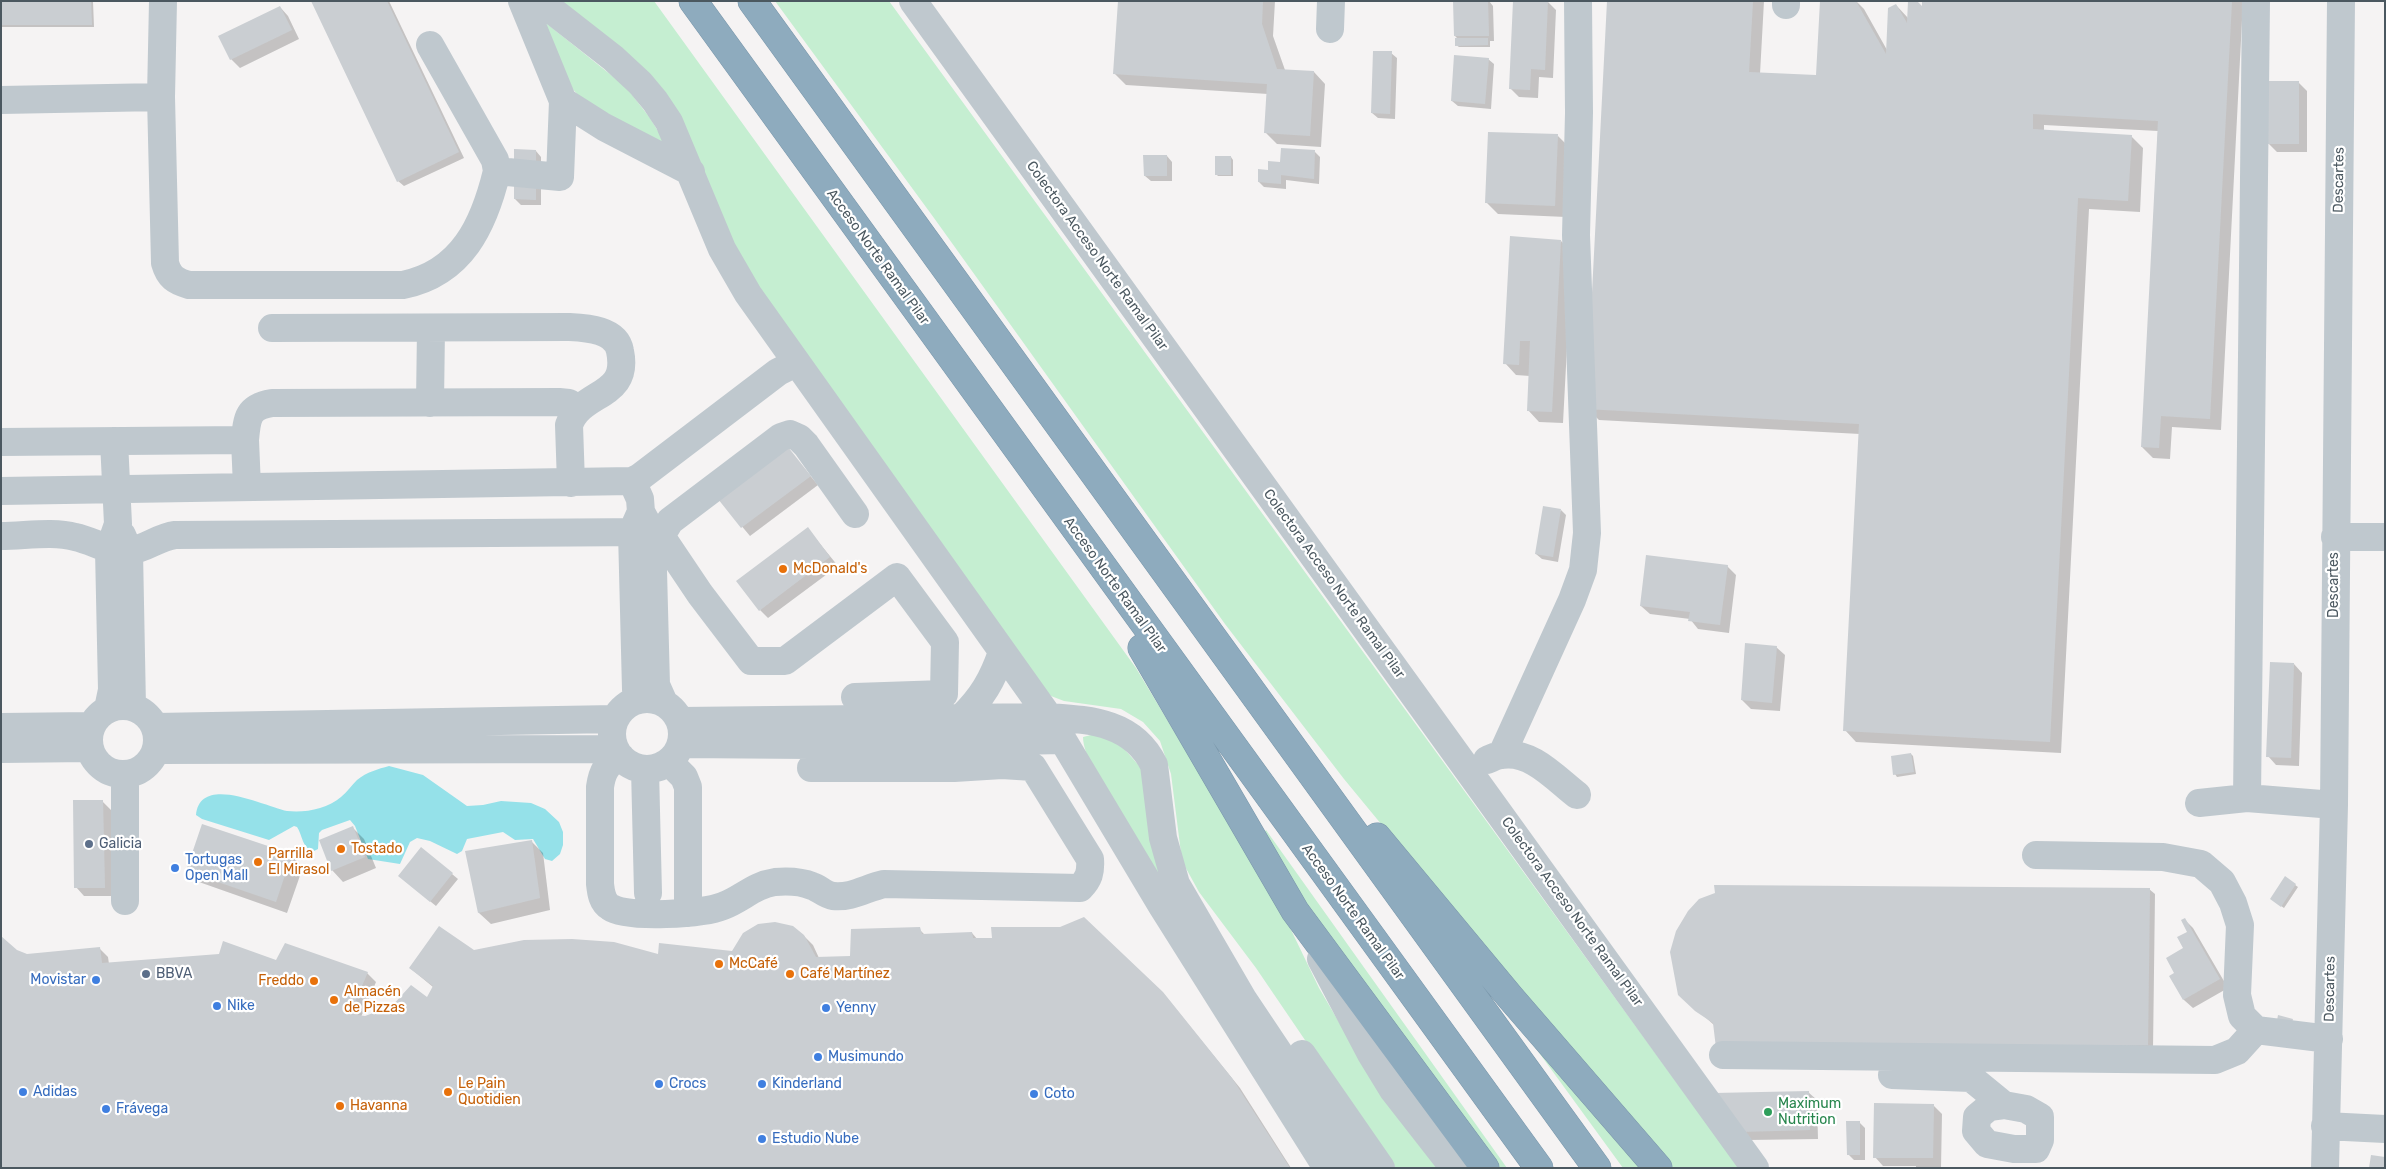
<!DOCTYPE html>
<html>
<head>
<meta charset="utf-8">
<style>
  body { margin:0 }
  #map { position:relative; width:2386px; height:1169px; overflow:hidden; background:#f5f3f3; font-family:Rubik,sans-serif }
  canvas { display:block }
  .frame { position:absolute; inset:0; border:2px solid #4b5860; pointer-events:none }
</style>
</head>
<body>
<div id="map">
<canvas width="2386" height="1169"></canvas>
<div class="frame"></div>
</div>
<script>
const context = document.querySelector('canvas').getContext('2d');
context.lineJoin = 'round';
function paint(path, color) { context.fillStyle = color; context.fill(path, 'evenodd'); }
function strokePath(path, color, width, dash) { context.strokeStyle = color; context.lineWidth = width; context.lineCap = dash ? 'butt' : 'round'; context.setLineDash(dash || []); context.stroke(path); }
function drawText(font, color, halo, rows, align = 'center') {
  context.font = font + ' Rubik,sans-serif'; context.lineWidth = 4.5; context.setLineDash([]); context.textBaseline = 'middle'; context.strokeStyle = halo; context.fillStyle = color; for (const [text, x, y, turn = 0] of rows) {
    context.save(); context.translate(x, y); context.rotate((+turn || 0) * Math.PI / 180); context.textAlign = isNaN(turn) ? turn : align; if (halo) context.strokeText(text, 0, 0); context.fillText(text, 0, 0); context.restore();
  }
}
paint(new Path2D(`
  M560 1H654L1136 668 1281 909 1319 988 1357 1053 1440 1168H1392L1256 968 1199 892 1182 861 1171 774 1160 741 1143 722 1121 709 1064 701 1051 696 1041 685 742 267 697 158Z
  M775 1H889L1739 1168H1669L1494 961 1344 779 1225 624 934 218Z
  M546 23 626 87 650 118 669 149 581 98 565 81 547 34Z
  M1095 734 1120 744 1141 768 1171 896C1151 864 1083 770 1083 737Z
  M1266 830 1507 1168H1492L1332 950 1262 836Z
  M1513 1017 1643 1168H1623Z`), '#c5eed1');
paint(new Path2D(`
  M389 766 423 775 467 806 483 805 501 801 531 803 545 809 559 822 563 832V845L560 854 552 861 545 859 533 839 515 840 503 832 467 839 462 851 457 854 430 841 417 838 410 842 400 864 368 859 355 826 350 820 322 830 319 833 318 849 314 851C302 849 303 836 297 827L294 826 269 840 202 819 196 815C200 773 266 807 287 811 305 813 327 809 341 797 347 792 352 785 357 780 367 772 378 769 389 766Z`), '#95e1e9');
paint(new Path2D(`
  M1 1H93L94 27H1Z
  M312 1H389L464 158 404 186 398 181Z
  M1116 1H1275L1273 36 1285 70 1314 72 1325 84 1321 147 1277 144 1266 133 1268 94 1126 85 1114 73 1119 1Z
  M1455 1H1489L1493 6 1494 41H1490V47H1459L1456 45 1458 39 1455 36Z
  M1547 1 1556 10 1553 78 1539 77 1538 98 1519 97 1510 88Z
  M1608 1H1764L1760 74 1818 77 1821 1H1856L1864 9 1887 50 1896 5 1908 18 1923 8 1924 1H2243L2221 430 2172 427 2170 459 2153 458 2142 447 2158 131 2044 125V131L2131 136 2143 148 2140 212 2089 209 2061 753 1856 742 1845 730 1860 434 1599 420 1587 408Z
  M280 7 288 16 299 39 240 68 231 59Z
  M1391 53 1397 58 1395 119 1378 118 1372 113Z
  M1488 59 1494 64 1491 109 1458 106 1452 101Z
  M2299 83 2307 91V152H2277L2268 143Z
  M1558 136 1569 147 1566 217 1498 214 1487 203Z
  M536 151 541 157V205H521L515 199Z
  M1315 152 1320 157 1319 184 1286 180V189L1264 187 1259 182 1269 171Z
  M1167 156 1172 162V181H1151L1145 176Z
  M1231 157 1233 160V176H1218L1216 174Z
  M1561 241 1572 252 1563 423 1539 422 1528 410 1530 376 1516 375 1505 363Z
  M788 449 818 485 750 536 720 500Z
  M1561 510 1566 515 1558 562 1542 559 1536 554Z
  M808 529 838 566 768 618 760 610Z
  M1727 566 1736 575 1729 633 1698 629 1690 619 1650 614 1641 606Z
  M1776 647 1785 655 1780 711 1751 709 1742 700Z
  M2294 664 2302 673 2299 766 2276 765 2268 756Z
  M1911 754 1913 756 1916 774 1897 777 1895 774Z
  M102 801 111 810 113 896H84L76 887Z
  M352 827 364 839 376 868 343 882 332 870Z
  M531 841 543 853 550 910 491 924 479 913 466 852Z
  M291 855 303 867 287 913 199 882 188 871Z
  M452 874 458 879 436 906 405 881Z
  M2285 878 2298 887 2284 908 2274 901Z
  M2149 889 2155 894 2153 1050 1714 1025 1679 994Z
  M2185 920 2193 928 2228 988 2193 1008 2184 1000 2171 976 2176 973 2185 948 2189 932Z
  M919 929 925 935 972 933 978 940 1171 1003 1240 1088 1291 1168H1L16 951 27 955 100 949 108 957 109 964 277 961 367 973 376 982 361 1017H365L428 999 433 987 410 968 474 951 659 956 732 952 804 936 813 945 819 958 852 957Z
  M1808 1092 1817 1100 1818 1139 1749 1140 1740 1131Z
  M1934 1106 1942 1114 1941 1168H1944H1916V1166H1883L1875 1157Z
  M1859 1122 1865 1128V1160H1854L1848 1154Z`), '#0003');
paint(new Path2D(`
  M1 1H91L92 25H1Z
  M311 1H387L459 152 397 182Z
  M1118 1H1263L1262 24 1277 69 1314 71 1310 136 1264 133 1267 84 1113 74Z
  M1453 1H1488L1489 36H1454Z
  M1513 1H1548L1545 70 1531 69 1530 90 1509 89Z
  M1607 1H1753L1749 72 1816 75 1820 1H1856L1886 54 1888 8 1896 4 1907 23 1908 1H1917L1922 6V1H2232L2210 419 2161 416 2159 448 2141 447 2158 121 2033 114V129L2132 135 2128 201 2078 198 2050 742 1843 731 1859 424 1586 409Z
  M280 6 292 30 230 60 218 36Z
  M1455 38H1488V45L1455 46Z
  M1373 51H1392L1390 114 1371 113Z
  M1454 55 1489 58 1485 104 1451 101Z
  M2267 81H2299V144H2267Z
  M1488 132 1558 134 1555 206 1485 203Z
  M1281 148 1315 150 1314 179 1281 175V184L1258 182V169L1268 170V161L1280 162Z
  M514 149 536 150V200L514 199Z
  M1143 155H1167V176H1144Z
  M1215 156H1231V175H1215Z
  M1510 236 1561 240 1552 412 1527 411 1530 341H1520L1519 365 1503 364Z
  M788 447 811 476 741 528 718 499Z
  M1543 506 1561 509 1553 557 1535 554Z
  M808 527 830 557 759 611 736 581Z
  M1646 555 1728 565 1720 625 1688 621 1690 612 1640 606Z
  M1745 643 1777 646 1772 703 1741 700Z
  M2270 662 2294 663 2291 758 2266 757Z
  M1911 753 1914 772 1893 775 1891 756Z
  M73 800H103L105 888H74Z
  M202 824 292 854 276 902 186 871Z
  M353 826 365 857 331 871 319 840Z
  M532 840 540 898 478 913 465 851Z
  M421 847 453 873 430 902 398 876Z
  M2285 876 2296 884 2281 907 2270 899Z
  M1714 885 2150 888 2148 1045 1716 1048 1713 1023 1695 1011 1678 995 1670 952 1676 931 1688 911 1699 899 1715 893Z
  M1084 917 1163 992 1232 1078 1290 1168H1V936L17 950 27 954 100 947 102 963 219 954 223 941 276 960 285 943 368 972 350 1014 365 1016 392 1006 411 985 427 997 433 986 409 968 439 926 474 950 524 940 572 939 614 942 658 954 659 943 732 951 743 933 758 924 775 922 793 926 804 935 816 957 850 956 851 929 920 927 922 934 972 932 973 938H992L991 927H1060Z
  M2185 918 2220 979 2183 1000 2169 976 2174 973 2166 958 2183 948 2177 937 2187 932 2181 920Z
  M2278 1015 2293 1019 2289 1034 2275 1032Z
  M1809 1091 1810 1130 1739 1132 1714 1093Z
  M1874 1103 1934 1104 1933 1158H1873Z
  M1846 1121H1860V1155H1847Z
  M2371 1155 2385 1157V1168H2369Z`), '#caced2');
const highway = new Path2D(`
  M693 1 1539 1168
  M752 1 1597 1168
  M1142 648 1295 911 1485 1168
  M1377 837 1510 997 1658 1168`);
strokePath(highway, '#7996aa', 29);
strokePath(new Path2D(`
  M163 1 161 97 165 263C169 277 175 281 189 285H403C462 273 484 225 497 171
  M522 1 563 101 604 127 691 172
  M540 1 613 58 640 83 655 101 669 122 722 249 748 294 1049 717 1162 906 1327 1168
  M913 1 1755 1168
  M1786 1V5
  M1330 29 1331 1
  M430 45 495 160 497 171 560 177 563 101
  M1 100 161 97
  M272 328 568 327C586 328 616 329 620 351 630 399 581 390 569 425L571 483
  M430 403 431 328
  M245 440 247 487
  M1 442 245 440C247 417 248 407 272 403L559 402 569 403 579 409
  M632 481 640 499 641 512 652 532 656 685 664 703
  M1 491 632 481 640 477 778 372 796 363
  M122 535 129 551 132 707
  M1 536C25 536 53 531 75 537 94 541 108 552 128 551 145 550 158 537 175 535L652 532 661 536 700 594 751 661H785L897 577 945 642 944 694 855 697
  M661 536 670 521 781 437 790 434 799 438 806 445 855 514
  M2335 537H2385
  M636 690 632 532 640 514
  M612 734a35 35 0 1 1 70 0a35 35 0 1 1-70 0Z
  M89 740a34 34 0 1 1 68 0a34 34 0 1 1-68 0Z
  M108 709 112 690 109 550 118 524 114 441
  M961 718C982 698 993 679 1002 652
  M681 721 1049 717C1091 720 1133 722 1154 765L1163 838 1176 884 1243 999 1356 1168
  M1 727 91 726
  M155 727 615 719
  M681 744 811 745 1063 740
  M1 749 89 748
  M156 750 615 749
  M1502 754 1572 600 1583 570 1587 533 1576 235 1579 113 1578 1
  M621 757C606 763 602 773 600 787V884C601 893 602 902 610 907 627 919 704 914 723 906 742 899 754 885 775 882 787 881 800 881 812 886 819 888 825 895 833 896 852 898 866 888 884 884L1080 888C1089 879 1091 872 1090 859L1033 767 1002 765 954 768H811
  M1487 760C1492 758 1497 755 1502 755 1531 750 1556 779 1577 795
  M669 762 684 777 688 787V913
  M645 769 648 893
  M2247 798 2256 1
  M2199 803 2247 798 2334 805
  M2036 855 2163 857 2201 864 2222 882 2233 903 2240 925 2237 995 2242 1016 2256 1030 2329 1039
  M125 901V774
  M1321 959 1371 1054 1393 1090 1454 1168
  M1302 1054 1381 1168
  M1723 1055 2215 1060 2237 1051 2256 1030
  M1892 1075 1971 1078 2004 1105
  M2004 1105 2026 1109 2040 1117V1140L2036 1149H2014L1987 1144 1976 1131 1977 1117 1989 1107Z
  M2325 1126 2385 1129
  M2325 1168 2334 805 2341 1`), '#bfc8ce', 28);
strokePath(highway, '#8eabbe', 28);
for (const [x, y, r, color] of [
  [783,569,5,"#e8710a"],
  [89,844,5,"#5c6f8a"],
  [341,849,5,"#e8710a"],
  [258,862,5,"#e8710a"],
  [175,868,5,"#3f7fe0"],
  [719,964,5,"#e8710a"],
  [146,974,5,"#5c6f8a"],
  [790,974,5,"#e8710a"],
  [96,980,5,"#3f7fe0"],
  [314,981,5,"#e8710a"],
  [334,1000,5,"#e8710a"],
  [217,1006,5,"#3f7fe0"],
  [826,1008,5,"#3f7fe0"],
  [818,1057,5,"#3f7fe0"],
  [659,1084,5,"#3f7fe0"],
  [762,1084,5,"#3f7fe0"],
  [23,1092,5,"#3f7fe0"],
  [448,1092,5,"#e8710a"],
  [1034,1094,5,"#3f7fe0"],
  [340,1106,5,"#e8710a"],
  [106,1109,5,"#3f7fe0"],
  [1768,1112,5,"#2e9e5b"],
  [762,1139,5,"#3f7fe0"]
]) { const dot = new Path2D(); dot.arc(x, y, r, 0, 2 * Math.PI); context.fillStyle = color; context.fill(dot); strokePath(dot, '#fff', 2); }
drawText('14px', '#4b5860', '#fff', [
  ["Descartes",2339,180,-89],
  ["Colectora Acceso Norte Ramal Pilar",1097,256,54],
  ["Acceso Norte Ramal Pilar",878,257,54],
  ["Colectora Acceso Norte Ramal Pilar",1334,584,54],
  ["Acceso Norte Ramal Pilar",1115,585,54],
  ["Descartes",2334,585,-90],
  ["Acceso Norte Ramal Pilar",1353,912,54],
  ["Colectora Acceso Norte Ramal Pilar",1572,912,54],
  ["Descartes",2330,989,-89]
]);
drawText('14px', '#c56008', '#fff', [
  ["McDonald's",793,569],
  ["Tostado",351,849],
  ["Parrilla",268,854],
  ["El Mirasol",268,870],
  ["McCafé",729,964],
  ["Café Martínez",800,974],
  ["Freddo",304,981,"right"],
  ["Almacén",344,992],
  ["de Pizzas",344,1008],
  ["Le Pain",458,1084],
  ["Quotidien",458,1100],
  ["Havanna",350,1106]
], 'left');
drawText('14px', '#4e5e75', '#fff', [
  ["Galicia",99,844],
  ["BBVA",156,974]
], 'left');
drawText('14px', '#366cbe', '#fff', [
  ["Tortugas",185,860],
  ["Open Mall",185,876],
  ["Movistar",86,980,"right"],
  ["Nike",227,1006],
  ["Yenny",836,1008],
  ["Musimundo",828,1057],
  ["Crocs",669,1084],
  ["Kinderland",772,1084],
  ["Adidas",33,1092],
  ["Coto",1044,1094],
  ["Frávega",116,1109],
  ["Estudio Nube",772,1139]
], 'left');
drawText('14px', '#27864d', '#fff', [
  ["Maximum",1778,1104],
  ["Nutrition",1778,1120]
], 'left');
</script>
</body>
</html>
